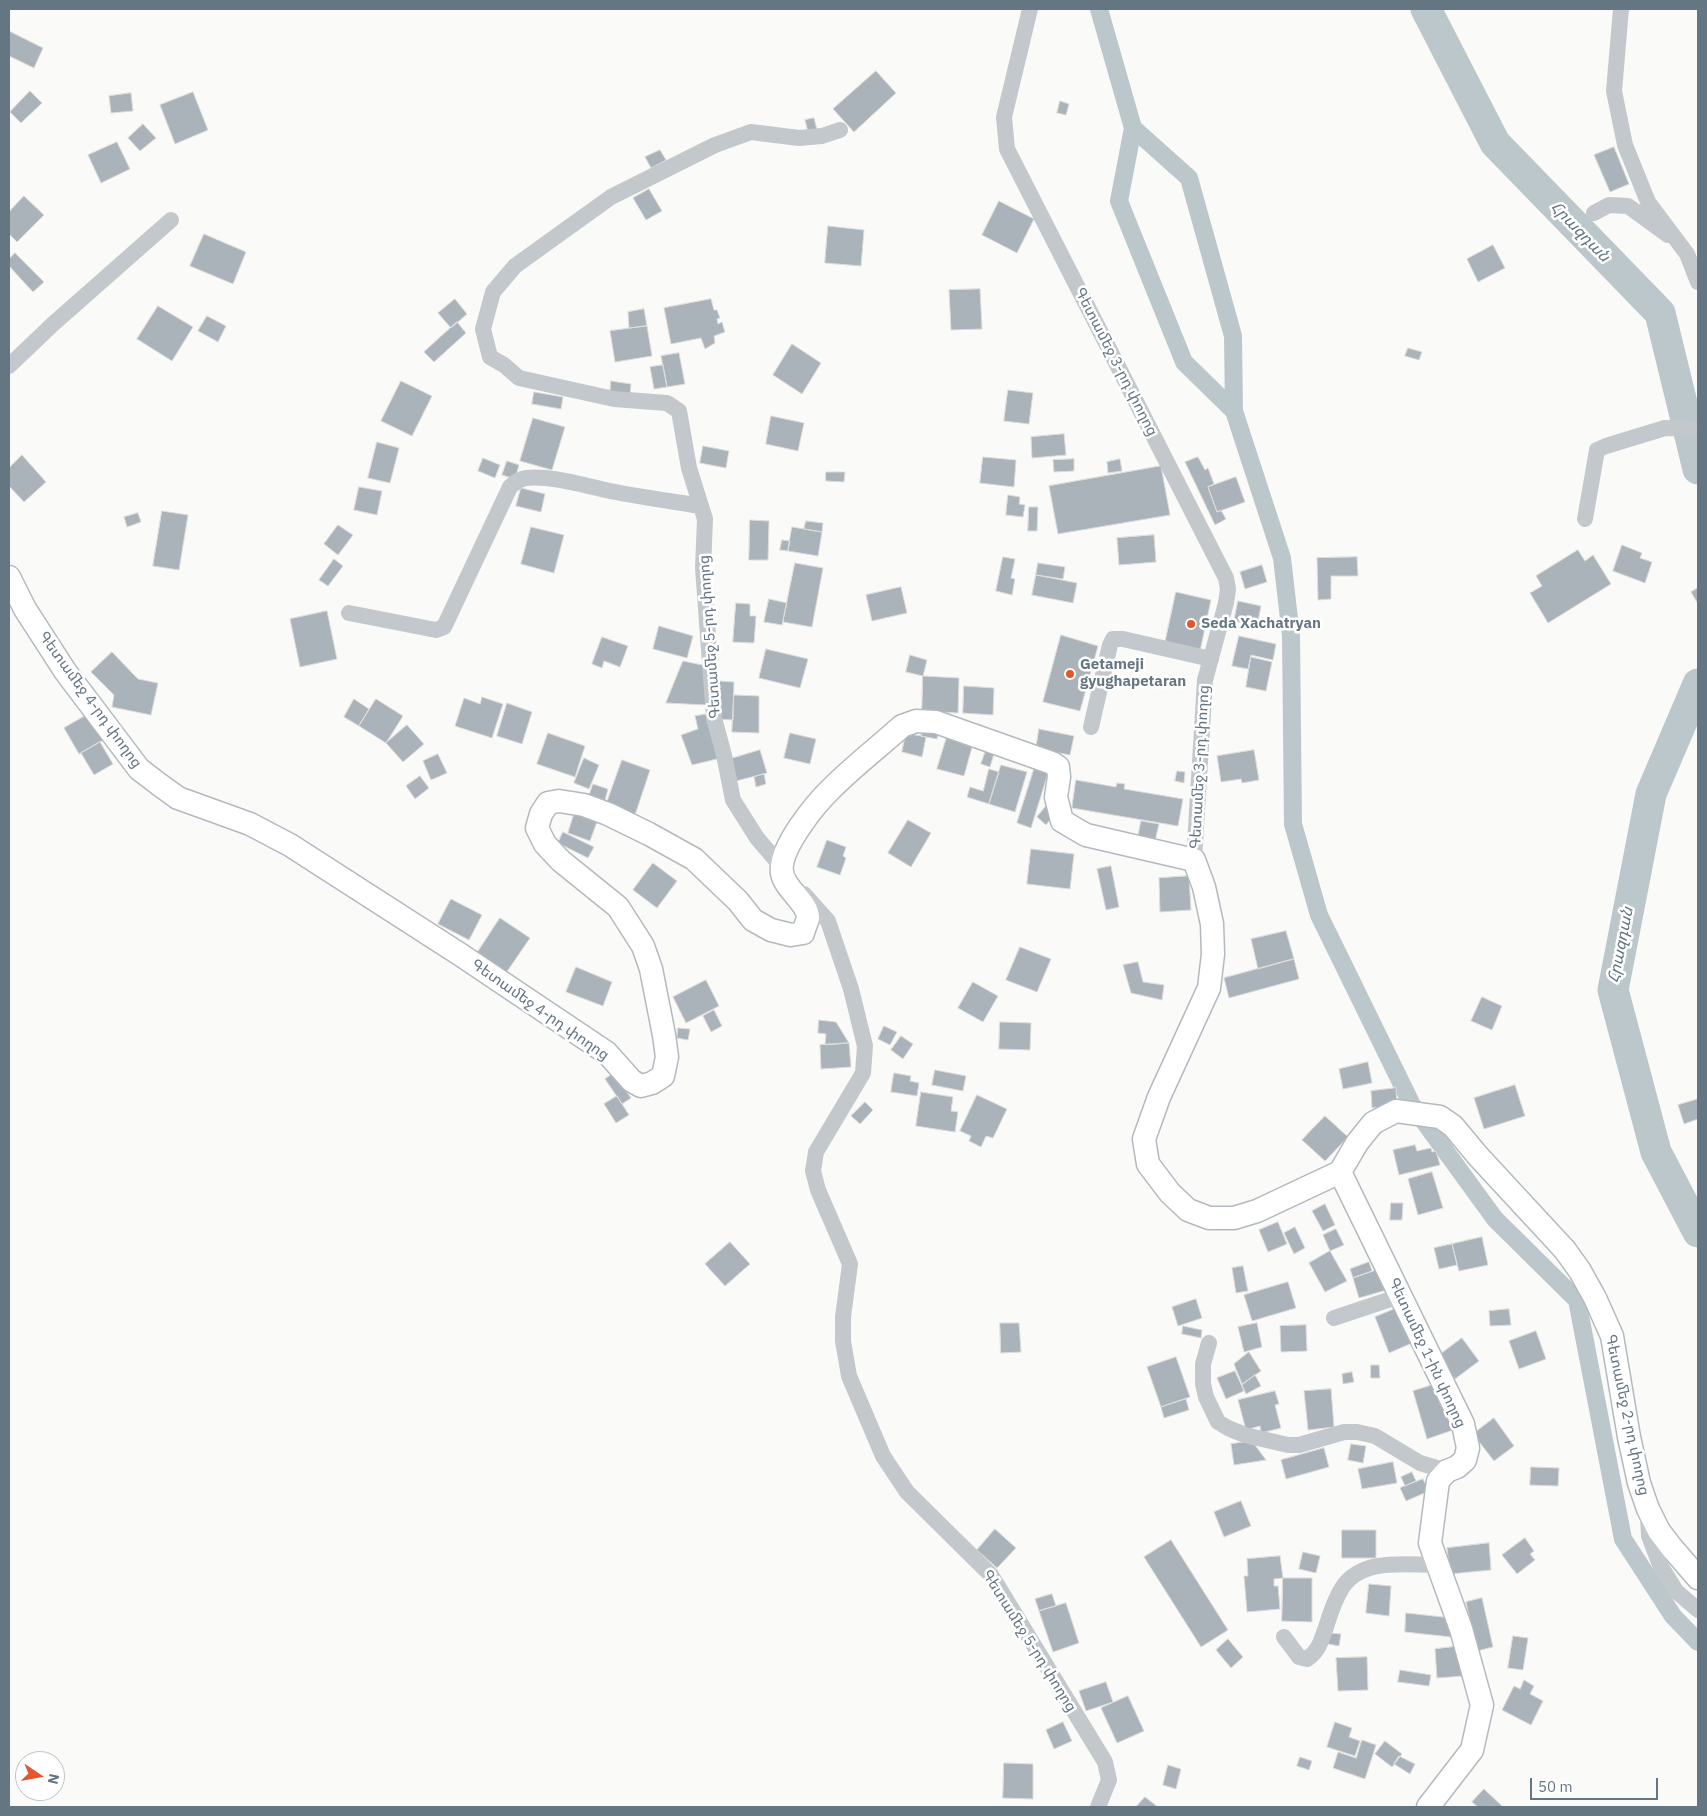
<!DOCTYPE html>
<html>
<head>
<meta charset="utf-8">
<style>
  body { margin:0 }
  #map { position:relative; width:1707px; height:1816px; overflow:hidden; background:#fafaf8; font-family:"IBM Plex Sans",sans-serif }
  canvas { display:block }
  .frame { position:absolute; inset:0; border:10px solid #657683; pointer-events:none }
  .north { position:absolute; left:15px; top:1751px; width:50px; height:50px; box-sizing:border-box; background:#fff; border:1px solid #c1c8cd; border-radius:50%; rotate:102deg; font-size:14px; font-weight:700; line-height:20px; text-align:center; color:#657683 }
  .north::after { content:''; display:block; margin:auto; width:18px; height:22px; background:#e4572e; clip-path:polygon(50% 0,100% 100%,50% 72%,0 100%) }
  .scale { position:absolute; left:1530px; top:1778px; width:128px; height:22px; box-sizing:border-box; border:2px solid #657683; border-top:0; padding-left:6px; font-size:15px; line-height:18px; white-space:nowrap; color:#657683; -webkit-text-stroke:4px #fff; paint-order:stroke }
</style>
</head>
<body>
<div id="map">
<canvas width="1707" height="1816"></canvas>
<div class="frame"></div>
<div class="north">N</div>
<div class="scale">50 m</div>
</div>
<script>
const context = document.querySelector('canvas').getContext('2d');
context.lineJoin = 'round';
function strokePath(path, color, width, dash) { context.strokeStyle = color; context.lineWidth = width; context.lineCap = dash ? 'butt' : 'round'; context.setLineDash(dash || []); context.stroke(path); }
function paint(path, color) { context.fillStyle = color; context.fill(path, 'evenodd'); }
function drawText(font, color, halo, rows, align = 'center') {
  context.font = font + ' "IBM Plex Sans","Noto Sans Armenian",sans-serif'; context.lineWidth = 5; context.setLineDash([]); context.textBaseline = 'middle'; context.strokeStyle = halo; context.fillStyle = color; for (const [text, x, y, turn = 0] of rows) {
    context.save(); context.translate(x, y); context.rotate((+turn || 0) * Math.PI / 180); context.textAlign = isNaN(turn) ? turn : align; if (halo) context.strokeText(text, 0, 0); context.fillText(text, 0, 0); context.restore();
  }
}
strokePath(new Path2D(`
  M1099 9 1133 128 1119 201 1184 362 1234 411
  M1133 128 1189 178 1233 336 1234 411 1282 558 1291 636 1293 824 1319 915 1412 1105 1495 1219 1577 1300 1623 1539 1673 1616 1698 1642`), '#bbc7cb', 18);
strokePath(new Path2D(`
  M1426 9 1495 143 1660 313 1698 469
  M1698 684 1651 794 1613 990 1656 1152 1698 1232`), '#bbc7cb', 31);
const building = new Path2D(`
  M9 31 43 48 34 68 9 56Z
  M876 71 896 93 854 132 833 109Z
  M30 91 42 103 21 123 10 112Z
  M193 92 208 130 175 144 160 105Z
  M131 93 133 111 111 113 109 96Z
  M1060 101 1069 104 1066 115 1057 113Z
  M814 118 817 130 808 132 805 120Z
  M143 124 156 138 140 151 128 138Z
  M117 142 130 169 101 183 88 155Z
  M1614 147 1629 184 1610 192 1594 155Z
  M660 150 666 160 651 168 645 157Z
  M649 189 662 211 646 220 633 198Z
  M24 196 44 215 17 242 9 234V212Z
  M999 201 1034 219 1017 253 982 235Z
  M828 226 864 230 861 266 825 263Z
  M204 234 246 252 233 284 190 266Z
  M1493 245 1505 268 1478 282 1467 259Z
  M15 253 44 282 33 292 9 266V259Z
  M980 289 982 329 951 330 949 290Z
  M455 299 467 314 451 328 438 313Z
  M711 299 714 310H717L720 318 717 319 718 324 722 322 725 332 714 336 715 343 705 349 701 338 671 344 664 308Z
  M158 306 193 327 172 361 137 339Z
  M644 309 647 326 629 328 628 312Z
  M207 316 226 326 218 342 198 331Z
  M457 322 466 333 434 362 424 352Z
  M647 326 652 356 615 362 610 331Z
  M792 344 821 363 802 394 773 375Z
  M1408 348 1422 352 1419 360 1405 356Z
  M679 353 685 384 667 387 661 356Z
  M663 365 667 387 654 389 650 367Z
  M401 381 432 396 412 436 381 421Z
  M611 381 631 384 630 395 610 392Z
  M1008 390 1033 393 1029 424 1004 421Z
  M534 392 563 397 561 409 532 404Z
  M771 416 804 423 798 451 766 444Z
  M533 418 565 427 552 470 520 461Z
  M1064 434 1066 455 1032 458 1031 437Z
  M377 442 399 448 390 483 368 478Z
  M703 446 729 451 726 468 700 463Z
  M22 455 46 482 24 502 9 486V468Z
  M983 457 1016 460 1014 487 980 483Z
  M1198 457 1205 470 1208 468 1214 484 1208 487 1217 512 1221 510 1226 519 1215 525 1185 462Z
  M483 458 500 465 495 478 478 471Z
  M1074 459V471L1054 472 1053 460Z
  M1120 459 1122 471 1108 473 1107 462Z
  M507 461 519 465 515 479 502 475Z
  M1161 466 1170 515 1058 534 1049 486Z
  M826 472H845L844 482 826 481Z
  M1236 477 1245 502 1217 512 1208 487Z
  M359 487 382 491 377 515 354 510Z
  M521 488 545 494 541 512 516 506Z
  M1008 495 1020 497 1019 504 1025 505 1023 517 1006 515Z
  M1029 507H1038L1037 531H1028Z
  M162 511 188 515 179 570 153 566Z
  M138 513 141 522 127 527 124 517Z
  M750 520 769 521 768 560H749Z
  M806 521 823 523 822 532 804 529Z
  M338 525 353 535 338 555 324 544Z
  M531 527 564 535 554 573 521 564Z
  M792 527 822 532 818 556 788 551Z
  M1154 535 1156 562 1119 565 1117 538Z
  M782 540 790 541 788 551 780 550Z
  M1622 545 1642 553 1640 558 1652 562 1645 583 1613 571Z
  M1578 550 1585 561 1593 555 1611 584 1548 623 1530 593 1542 586 1536 576Z
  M1003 557 1015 559 1011 578 1015 579 1012 595 996 591Z
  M1357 557 1358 576H1331V599L1318 600 1317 558Z
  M334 559 343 566 328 586 319 580Z
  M795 563 823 568 812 627 783 622Z
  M1038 563 1065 567 1063 579 1036 575Z
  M1262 565 1267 582 1245 589 1240 572Z
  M1036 575 1077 583 1073 603 1032 595Z
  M901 587 907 613 872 621 866 595Z
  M1698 588V604L1691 592Z
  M1176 592 1211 600 1200 651 1165 643Z
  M769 599 787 603 782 625 764 622Z
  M1238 601 1261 606 1257 626 1234 621Z
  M736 603 750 604V616H756L754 643 733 642Z
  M327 611 337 659 300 667 290 619Z
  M659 626 693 636 687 658 653 649Z
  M1061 635 1098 646 1080 711 1043 702Z
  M1239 636 1276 644 1273 660 1251 655 1248 669 1232 666Z
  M602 637 628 646 620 667 604 661 602 668 592 664Z
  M766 649 808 659 800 688 759 678Z
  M112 652 138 679 158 683 151 715 112 707 114 695 91 672Z
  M910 655 927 660 923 676 906 672Z
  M1251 657 1272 662 1266 691 1246 687Z
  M683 661 707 666V705L666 703Z
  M923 676 959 678 958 713 922 711Z
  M720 681 734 682 733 720 718 719Z
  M964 686 994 688 993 715 963 713Z
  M734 695 759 696V733L732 732Z
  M482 697 503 704 492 738 455 726 464 698 480 704Z
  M354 699 369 709 359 726 344 717Z
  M376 699 403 716 386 743 359 726Z
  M507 703 532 712 522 744 497 736Z
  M90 713 105 739 79 754 64 728Z
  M708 714 721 758 692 765 681 735 698 729 695 716Z
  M407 725 424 744 403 762 386 743Z
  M923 726 939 729 937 739 921 736Z
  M1039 729 1074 736 1070 755 1036 749Z
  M548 733 585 746 575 777 537 764Z
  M790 733 816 739 810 764 784 758Z
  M906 733 926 737 922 757 902 752Z
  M948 733 974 740 964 776 937 769Z
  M100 742 113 764 94 775 81 753Z
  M988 744 996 747 990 767 981 764Z
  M760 750 767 773 736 781 730 759Z
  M1254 750 1259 780 1242 783 1241 779 1221 782 1217 756Z
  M438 754 447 773 431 780 423 761Z
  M584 758 599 765 589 789 574 783Z
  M622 760 650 770 635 815 606 805Z
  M1001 765 1027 772 1015 812 989 804Z
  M1035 766 1049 770 1031 828 1017 823Z
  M989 769 999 772 989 804 967 797 970 787 983 791Z
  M1177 771 1185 772 1184 783 1175 781Z
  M764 774 766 784 756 787 754 777Z
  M420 776 429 788 415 799 406 786Z
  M1076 780 1116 787 1117 783 1125 784 1124 789 1183 799 1178 826 1072 808Z
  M593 784 608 789 604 804 588 799Z
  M1046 806 1055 813 1046 825 1037 817Z
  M575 811 598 819 590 841 568 833Z
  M908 820 931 833 911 867 888 853Z
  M1141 821 1159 824 1155 841 1138 837Z
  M563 832 594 847 588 858 558 843Z
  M827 840 846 847 843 856 846 858 840 875 817 867Z
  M1031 849 1074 854 1070 889 1027 884Z
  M653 863 677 881 657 908 633 890Z
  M1111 866 1119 907 1106 910 1097 869Z
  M1189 876 1191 910 1160 912 1159 878Z
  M451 899 482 915 469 940 438 924Z
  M500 918 530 938 506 973 477 953Z
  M1286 931 1294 959 1258 969 1251 939Z
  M1020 947 1051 959 1037 992 1006 980Z
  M1294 959 1299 979 1229 998 1224 978Z
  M1138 962 1143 982 1164 985 1162 1000 1131 993 1123 965Z
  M576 967 612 982 603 1006 566 992Z
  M706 980 719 1006 686 1023 673 997Z
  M973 982 998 996 983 1022 958 1008Z
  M1482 997 1502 1006 1492 1030 1471 1021Z
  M714 1010 722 1026 711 1032 703 1016Z
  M819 1020 836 1022 849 1043 825 1045 826 1034 818 1033Z
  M1000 1022 1031 1023 1030 1050 999 1049Z
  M884 1026 897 1032 890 1045 878 1039Z
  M678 1028 690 1029 688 1040 677 1038Z
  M901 1036 913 1044 903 1059 891 1050Z
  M849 1043 851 1067 821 1069 820 1045Z
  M1368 1062 1372 1083 1343 1089 1339 1069Z
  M935 1070 966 1076 963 1091 932 1085Z
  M614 1073 631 1098 622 1104 605 1079Z
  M894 1073 911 1076 910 1081 919 1083 917 1096 891 1092Z
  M1515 1085 1525 1116 1484 1129 1474 1098Z
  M1396 1088 1397 1106 1372 1108 1371 1091Z
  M921 1092 953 1097 951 1111 958 1112 955 1132 916 1126Z
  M977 1095 1007 1109 993 1138 986 1136 981 1147 969 1141 971 1136 960 1131Z
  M617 1096 629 1115 616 1123 604 1104Z
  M1698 1099V1119L1684 1124 1678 1105Z
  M865 1102 873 1110 860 1124 851 1116Z
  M1325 1116 1348 1137 1325 1161 1302 1140Z
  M1415 1145 1417 1151 1431 1148 1432 1152 1436 1151 1440 1165 1399 1175 1393 1150Z
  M1432 1172 1443 1208 1418 1215 1408 1179Z
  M1391 1203H1403L1402 1220H1390Z
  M1325 1204 1335 1225 1323 1231 1312 1211Z
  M1278 1222 1287 1244 1268 1252 1259 1230Z
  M1295 1227 1305 1248 1294 1254 1284 1233Z
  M1336 1229 1344 1245 1330 1251 1323 1235Z
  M1482 1237 1488 1265 1459 1271 1452 1244Z
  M730 1242 750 1264 725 1286 705 1264Z
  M1452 1244 1457 1265 1439 1269 1434 1248Z
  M1330 1251 1347 1281 1325 1292 1309 1263Z
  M1369 1262 1372 1271 1353 1278 1350 1269Z
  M1243 1266 1248 1291 1236 1293 1232 1268Z
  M1383 1268 1390 1289 1359 1298 1353 1278Z
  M1288 1282 1296 1308 1252 1321 1244 1295Z
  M1196 1299 1202 1318 1178 1326 1172 1307Z
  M1397 1308 1412 1343 1389 1353 1375 1317Z
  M1509 1309 1511 1325 1490 1326 1489 1311Z
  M1000 1323H1019L1021 1352 1001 1353Z
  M1257 1323 1262 1347 1244 1352 1238 1327Z
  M1306 1325 1307 1351 1281 1352 1280 1326Z
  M1183 1326 1202 1330 1201 1338 1182 1334Z
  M1536 1331 1546 1359 1519 1369 1509 1341Z
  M1462 1338 1479 1361 1455 1379 1438 1356Z
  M1249 1352 1261 1371 1242 1384 1234 1364Z
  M1176 1357 1190 1397 1161 1407 1147 1367Z
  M1371 1365H1379L1380 1378H1371Z
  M1235 1371 1244 1391 1226 1399 1217 1378Z
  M1352 1372 1354 1382 1343 1384 1342 1374Z
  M1255 1375 1261 1386 1246 1394 1242 1385Z
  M1439 1383 1453 1430 1427 1439 1413 1391Z
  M1331 1389 1334 1427 1308 1430 1304 1391Z
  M1275 1391 1279 1404 1275 1405 1281 1428 1261 1433 1260 1426 1246 1430 1238 1400Z
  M1186 1399 1189 1410 1164 1418 1161 1407Z
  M1494 1418 1514 1446 1494 1461 1473 1434Z
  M1252 1441 1266 1460 1234 1465 1231 1444Z
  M1351 1444 1366 1446 1363 1463 1348 1460Z
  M1324 1448 1329 1467 1286 1479 1281 1460Z
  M1393 1462 1397 1483 1362 1489 1358 1469Z
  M1531 1467 1559 1468 1558 1486 1530 1485Z
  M1412 1472 1416 1481 1405 1486 1401 1477Z
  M1423 1479 1429 1491 1406 1501 1400 1488Z
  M1241 1501 1251 1526 1224 1537 1214 1512Z
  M995 1529 1016 1548 997 1568 977 1550Z
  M1342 1530H1376V1558H1342Z
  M1525 1538 1534 1551 1530 1554 1535 1560 1517 1574 1502 1555Z
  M1171 1540 1228 1630 1201 1647 1144 1557Z
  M1489 1543 1491 1570 1450 1574 1447 1548Z
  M1303 1552 1320 1556 1316 1573 1299 1569Z
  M1280 1556 1283 1578 1274 1579V1586H1278L1280 1609 1247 1612 1244 1576H1248L1247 1559Z
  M1283 1578H1312V1622L1282 1621Z
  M1369 1584 1391 1586 1389 1616 1366 1613Z
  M1052 1594 1056 1606 1039 1611 1035 1599Z
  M1482 1598 1493 1647 1477 1651 1466 1602Z
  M1066 1603 1079 1643 1053 1652 1039 1611Z
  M1406 1613 1452 1618 1451 1637 1405 1632Z
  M1330 1633 1341 1634 1339 1646 1328 1644Z
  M1513 1636 1528 1638 1523 1670 1508 1668Z
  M1228 1639 1243 1657 1231 1668 1216 1650Z
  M1461 1646 1463 1676 1437 1678 1435 1649Z
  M1367 1657 1368 1690 1338 1691 1336 1658Z
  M1400 1670 1431 1675 1429 1686 1398 1682Z
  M1524 1680 1534 1686 1530 1694 1543 1701 1531 1725 1502 1710 1514 1686 1520 1689Z
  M1106 1682 1113 1702 1086 1711 1079 1691Z
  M1128 1696 1144 1731 1117 1743 1101 1708Z
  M1063 1722 1072 1741 1054 1749 1046 1730Z
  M1335 1722 1352 1728 1349 1737 1360 1741 1355 1756 1327 1747Z
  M1362 1740 1376 1745 1365 1779 1333 1768 1338 1752 1356 1758Z
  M1385 1741 1402 1754 1392 1767 1375 1754Z
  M1399 1756 1415 1764 1410 1774 1394 1764Z
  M1300 1757 1312 1761 1309 1770 1297 1766Z
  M1004 1763 1033 1764V1799L1003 1798Z
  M1168 1765 1181 1769 1176 1789 1163 1785Z
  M1484 1789 1503 1807H1478L1472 1802Z
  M1145 1797 1158 1807H1136Z`);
paint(building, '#aab3b9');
strokePath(building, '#dcdcda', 1);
const secondary = new Path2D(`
  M9 577 25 609 65 671 139 769 160 785 178 798 250 824 290 845 461 955 607 1053 632 1081 641 1086 652 1083 663 1076 667 1057 664 1035 651 969 643 946 618 907 561 861 545 844 537 828 541 814 548 803 559 801 584 805 608 814 649 834 694 859 738 901 753 920 771 930 791 935 803 933C804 928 807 923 808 918 808 902 785 890 782 873 778 849 816 803 833 787 855 765 880 746 902 726L916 721 936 722 1052 763 1058 767 1059 777 1056 797 1062 821 1086 835 1194 860 1204 887 1212 924 1213 954 1209 988 1159 1097 1144 1139 1148 1164 1170 1193 1188 1210 1209 1218H1234L1257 1211 1340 1172
  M1340 1172 1463 1424 1468 1448 1465 1460 1457 1467 1447 1471 1438 1481 1430 1543 1461 1629 1482 1705 1472 1750 1428 1807
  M1340 1172 1357 1143 1373 1123 1396 1111 1440 1117 1453 1126 1478 1156 1565 1250 1580 1271 1595 1298 1612 1336 1629 1437 1639 1483 1648 1509 1659 1531 1672 1548 1698 1578`);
strokePath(secondary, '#b3babf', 25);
strokePath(new Path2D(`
  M1030 9 1004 117 1007 149 1226 578 1228 589 1226 603 1205 680 1194 860
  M1621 9 1614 91 1625 145 1648 202 1687 254 1698 282
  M1594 213 1609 205 1628 206 1668 235
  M9 366 53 324 171 220
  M1585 519 1597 450 1606 446 1665 428 1698 429
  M349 613 436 630 444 627 510 487C514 483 520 479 526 478 550 475 586 486 610 491 640 497 670 501 701 506
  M1091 727 1110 645 1113 639H1123L1211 659
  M787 873 757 838 733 800 724 755 714 718 703 568 705 519 689 468 679 411 667 403 614 399 519 378 504 365 490 357 483 329 493 292 515 266 611 197 715 145 751 132 799 138 822 136 840 130
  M804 894 828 921 851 989 865 1046 863 1073 816 1152 813 1171 818 1190 850 1264 843 1317V1341L849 1376 883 1456 907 1492 991 1575 1105 1762 1109 1780 1098 1807
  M1334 1318 1400 1296
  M1209 1343 1203 1364V1384L1206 1397 1218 1422 1228 1428 1245 1435 1288 1445H1299L1344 1432H1357L1375 1436 1420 1463 1447 1471
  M1648 1516 1649 1536 1660 1565 1676 1591 1698 1610
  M1284 1637 1299 1657 1307 1659C1319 1651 1321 1641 1326 1627 1330 1614 1335 1599 1342 1588 1362 1557 1406 1565 1438 1565`), '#c3c8cc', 16);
strokePath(secondary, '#fff', 22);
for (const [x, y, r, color] of [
  [1191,624,5,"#e4572e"],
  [1070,674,5,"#e4572e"]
]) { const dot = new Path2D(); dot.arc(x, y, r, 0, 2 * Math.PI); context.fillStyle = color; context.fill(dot); strokePath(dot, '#fff', 2); }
drawText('15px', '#657683', '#fff', [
  ["Գետամեջ 3-րդ փողոց",1116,362,63],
  ["Գետամեջ 5-րդ փողոց",710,637,-94],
  ["Գետամեջ 4-րդ փողոց",90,700,54],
  ["Գետամեջ 3-րդ փողոց",1200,767,-87],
  ["Գետամեջ 4-րդ փողոց",540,1010,35],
  ["Գետամեջ 1-ին փողոց",1427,1353,65],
  ["Գետամեջ 2-րդ փողոց",1627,1415,78],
  ["Գետամեջ 5-րդ փողոց",1029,1641,58]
]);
drawText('bold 15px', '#657683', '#fff', [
  ["Seda Xachatryan",1201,624],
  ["Getameji",1080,665],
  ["gyughapetaran",1080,682]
], 'left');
drawText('italic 16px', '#60757c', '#fff', [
  ["Հրազդան",1580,232,46],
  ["Հրազդան",1621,945,-79]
]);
</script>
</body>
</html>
